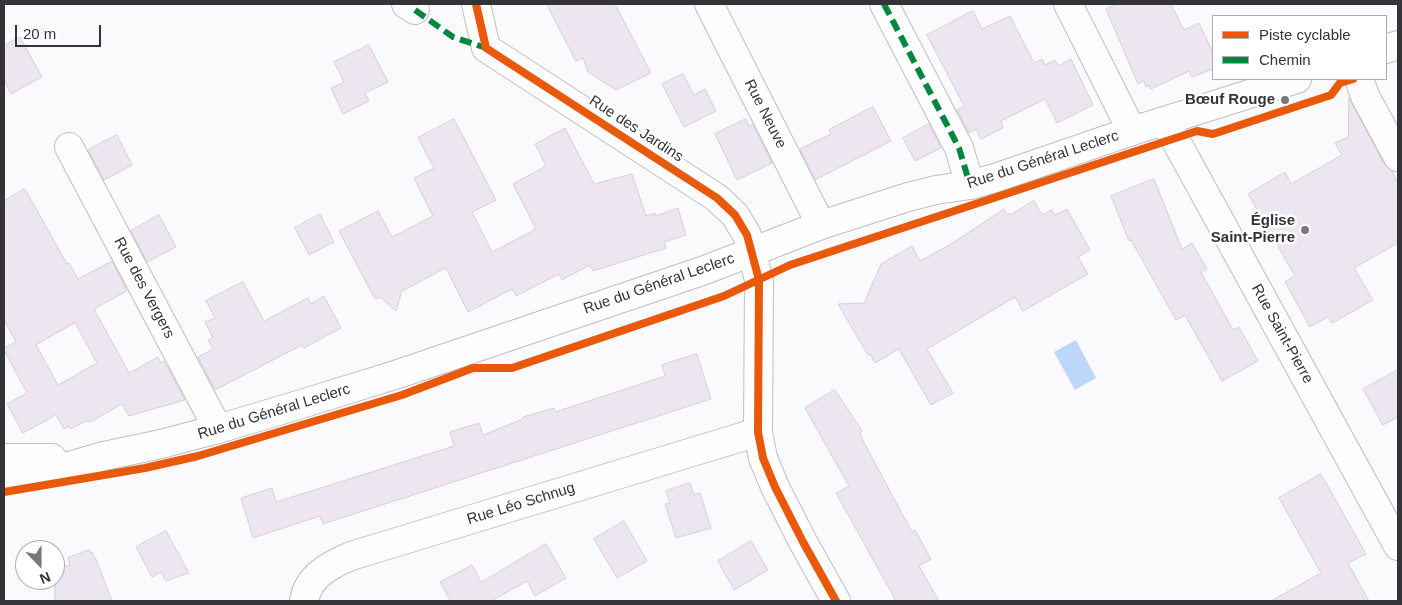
<!DOCTYPE html>
<html>
<head>
<meta charset="utf-8">
<style>
  body { margin:0 }
  #map { position:relative; width:1402px; height:605px; overflow:hidden; background:#fafafd; font-family:Helvetica,sans-serif }
  canvas { display:block }
  .frame { position:absolute; inset:0; border:5px solid #343438; pointer-events:none }
  .legend { position:absolute; left:1212px; top:15px; width:175px; height:65px; box-sizing:border-box; background:#fff; border:1px solid #aeaeaf; margin:0; padding:6px 9px; list-style:none; font-size:15px; color:#343438 }
  .legend li { display:flex; align-items:center; gap:10px; height:25px }
  .legend b { width:25px; border:1px solid #aeaeaf }
  .north { position:absolute; left:15px; top:540px; width:50px; height:50px; box-sizing:border-box; background:#fff; border:1px solid #aeaeaf; border-radius:50%; rotate:158deg; font-size:14px; font-weight:700; line-height:20px; text-align:center; color:#343438 }
  .north::after { content:''; display:block; margin:auto; width:18px; height:22px; background:#79797d; clip-path:polygon(50% 0,100% 100%,50% 72%,0 100%) }
  .scale { position:absolute; left:15px; top:25px; width:86px; height:22px; box-sizing:border-box; border:2px solid #343438; border-top:0; padding-left:6px; font-size:15px; line-height:18px; white-space:nowrap; color:#343438; -webkit-text-stroke:4px #fff; paint-order:stroke }
</style>
</head>
<body>
<div id="map">
<canvas width="1402" height="605"></canvas>
<div class="frame"></div>
<ul class="legend">
<li><b style="height:6px;background:#e8590c"></b>Piste cyclable</li>
<li><b style="height:6px;background:#00873e"></b>Chemin</li>
</ul>
<div class="north">N</div>
<div class="scale">20 m</div>
</div>
<script>
const context = document.querySelector('canvas').getContext('2d');
context.lineJoin = 'round';
function paint(path, color) { context.fillStyle = color; context.fill(path, 'evenodd'); }
function strokePath(path, color, width, dash) { context.strokeStyle = color; context.lineWidth = width; context.lineCap = dash ? 'butt' : 'round'; context.setLineDash(dash || []); context.stroke(path); }
function drawText(font, color, halo, rows, align = 'center') {
  context.font = font + ' Helvetica,sans-serif'; context.lineWidth = 5; context.setLineDash([]); context.textBaseline = 'middle'; context.strokeStyle = halo; context.fillStyle = color; for (const [text, x, y, turn = 0] of rows) {
    context.save(); context.translate(x, y); context.rotate((+turn || 0) * Math.PI / 180); context.textAlign = isNaN(turn) ? turn : align; if (halo) context.strokeText(text, 0, 0); context.fillText(text, 0, 0); context.restore();
  }
}
paint(new Path2D(`
  M1076 340 1096 378 1075 390 1054 352Z`), '#bed6f8');
const building = new Path2D(`
  M547 4H615L651 73 616 90 588 72 583 58 576 61Z
  M1117 4H1171L1184 30 1199 23 1213 53V69L1192 77 1189 71 1151 89 1149 85 1146 87 1144 81 1138 84 1106 9Z
  M973 11 982 29 1010 16 1034 63 1042 59 1045 65 1055 60 1058 66 1071 59 1093 105 1057 123 1045 99 1001 121 1003 128 981 139 976 129 969 133 957 110 964 106 927 35Z
  M20 37 42 77 11 94 4 80V46Z
  M369 45 388 82 365 93 369 101 343 114 331 88 344 82 334 62Z
  M683 74 694 95 705 89 716 111 684 127 662 84Z
  M1349 98 1384 164 1392 171 1398 183V243L1354 268 1373 300 1332 323 1328 317 1310 327 1285 282 1295 276 1248 194 1285 172 1291 184 1342 155 1335 143 1348 137Z
  M873 107 891 141 815 180 800 149 831 134 829 130Z
  M454 119 496 200 472 212 492 252 536 229 513 184 546 166 535 144 565 128 594 184 632 174 646 216 655 213V216L678 208 686 235 664 242 666 248 663 249 593 271 590 265 562 280 559 274 516 296 512 289 468 312 446 268 402 291 396 311 380 297 375 299 339 231 378 211 392 237 433 216 414 178 434 168 418 138Z
  M746 119 749 126 753 125 772 163 737 180 715 134Z
  M929 124 941 148 915 161 903 138Z
  M117 135 132 165 104 180 88 150Z
  M1154 179 1182 249 1192 243 1207 269 1201 272 1233 330 1239 327 1258 361 1222 381 1185 315 1176 320 1131 240 1129 241 1111 196Z
  M25 189 67 264 69 263 78 279 112 261 127 291 94 309 129 373 158 357 161 363 164 361 185 400 129 416 122 404 90 422 86 421 70 429 69 426 64 429 56 415 23 433 7 404 27 393 4 350V348L16 342 4 320V201ZM75 323 97 363 58 385 36 345Z
  M1034 201 1042 215 1052 210 1055 215 1067 209 1090 250 1078 257 1088 274 1023 311 1015 297 927 349 953 393 931 405 899 349 875 363 870 354 868 355 838 304 864 303 881 264 912 246 920 261 951 244 1004 209 1007 215 1010 213 1011 214Z
  M320 214 334 242 309 255 295 228Z
  M159 215 176 247 147 262 131 231Z
  M243 282 264 321 308 298 311 304 324 296 341 328 304 348 302 345 215 390 198 357 213 349 208 340 213 338 205 322 215 318 206 301Z
  M697 354 711 399 323 524 320 516 253 538 241 498 272 488 276 502 454 446 450 432 479 423 483 435 523 419V417L554 408 555 412 665 376 662 365Z
  M1398 370V417L1383 425 1363 389Z
  M835 390 862 431 860 433 861 437 912 532 915 530 931 559 919 566 939 601H896L836 493 849 486 805 408Z
  M1321 474 1366 554 1348 563 1369 601H1271L1321 573 1279 498Z
  M690 483 694 495 700 493 711 528 676 538 665 504 670 503 666 491Z
  M624 521 647 561 617 578 594 539Z
  M166 531 189 573 166 581 161 572 152 577 136 547Z
  M751 541 768 570 734 590 718 561Z
  M546 544 566 578 535 596 527 581 491 601H447L450 600 440 582 472 565 481 582Z
  M89 550 90 553 92 552 95 559H96L112 601H55V570L70 565 68 558Z`);
paint(building, '#ede5ef');
strokePath(building, '#d3d1d5', 1);
const minor = new Path2D(`
  M406 4 415 10
  M476 4 486 48 717 198 735 215 747 235 759 280 758 432 763 458 775 487 803 542 836 601
  M709 4 821 225
  M884 4 959 148 970 185
  M1068 4 1132 131
  M1359 79 1365 96 1398 157
  M1165 121 1398 546
  M69 147 218 429
  M304 601C308 576 330 565 351 556L758 432`);
const major = new Path2D(`
  M1386 49 1398 45
  M4 458H52
  M4 479 52 471 104 456 161 444 218 429 298 405 398 374 705 270 821 225 908 197 936 190 970 185 995 178 1132 131 1297 79`);
strokePath(minor, '#bfbfc2', 30);
strokePath(major, '#bfbfc2', 30);
strokePath(minor, '#fefeff', 28);
strokePath(major, '#fefeff', 28);
strokePath(new Path2D(`
  M884 4 959 148 970 185
  M415 10 453 37 486 48`), '#00873e', 6, [12, 6]);
strokePath(new Path2D(`
  M476 4 486 48 717 198 735 215 747 235 759 280 758 432 763 458 775 487 803 542 836 601
  M4 492 145 468 198 456 402 395 473 368H512L724 296 790 265 1197 131 1213 134 1331 95 1340 83 1353 79`), '#e8590c', 8);
for (const [x, y, r, color] of [
  [1285,100,5,"#79797d"],
  [1305,230,5,"#79797d"]
]) { const dot = new Path2D(); dot.arc(x, y, r, 0, 2 * Math.PI); context.fillStyle = color; context.fill(dot); strokePath(dot, '#fff', 2); }
drawText('bold 15px', '#343438', '#fff', [
  ["Bœuf Rouge",1275,100],
  ["Église",1295,221],
  ["Saint-Pierre",1295,238]
], 'right');
drawText('15px', '#343438', '#fff', [
  ["Rue Neuve",765,114,63],
  ["Rue des Jardins",636,129,33],
  ["Rue du Général Leclerc",1043,160,-18],
  ["Rue du Général Leclerc",659,284,-19],
  ["Rue des Vergers",144,288,62],
  ["Rue Saint-Pierre",1282,334,61],
  ["Rue du Général Leclerc",274,412,-17],
  ["Rue Léo Schnug",521,504,-17]
]);
</script>
</body>
</html>
